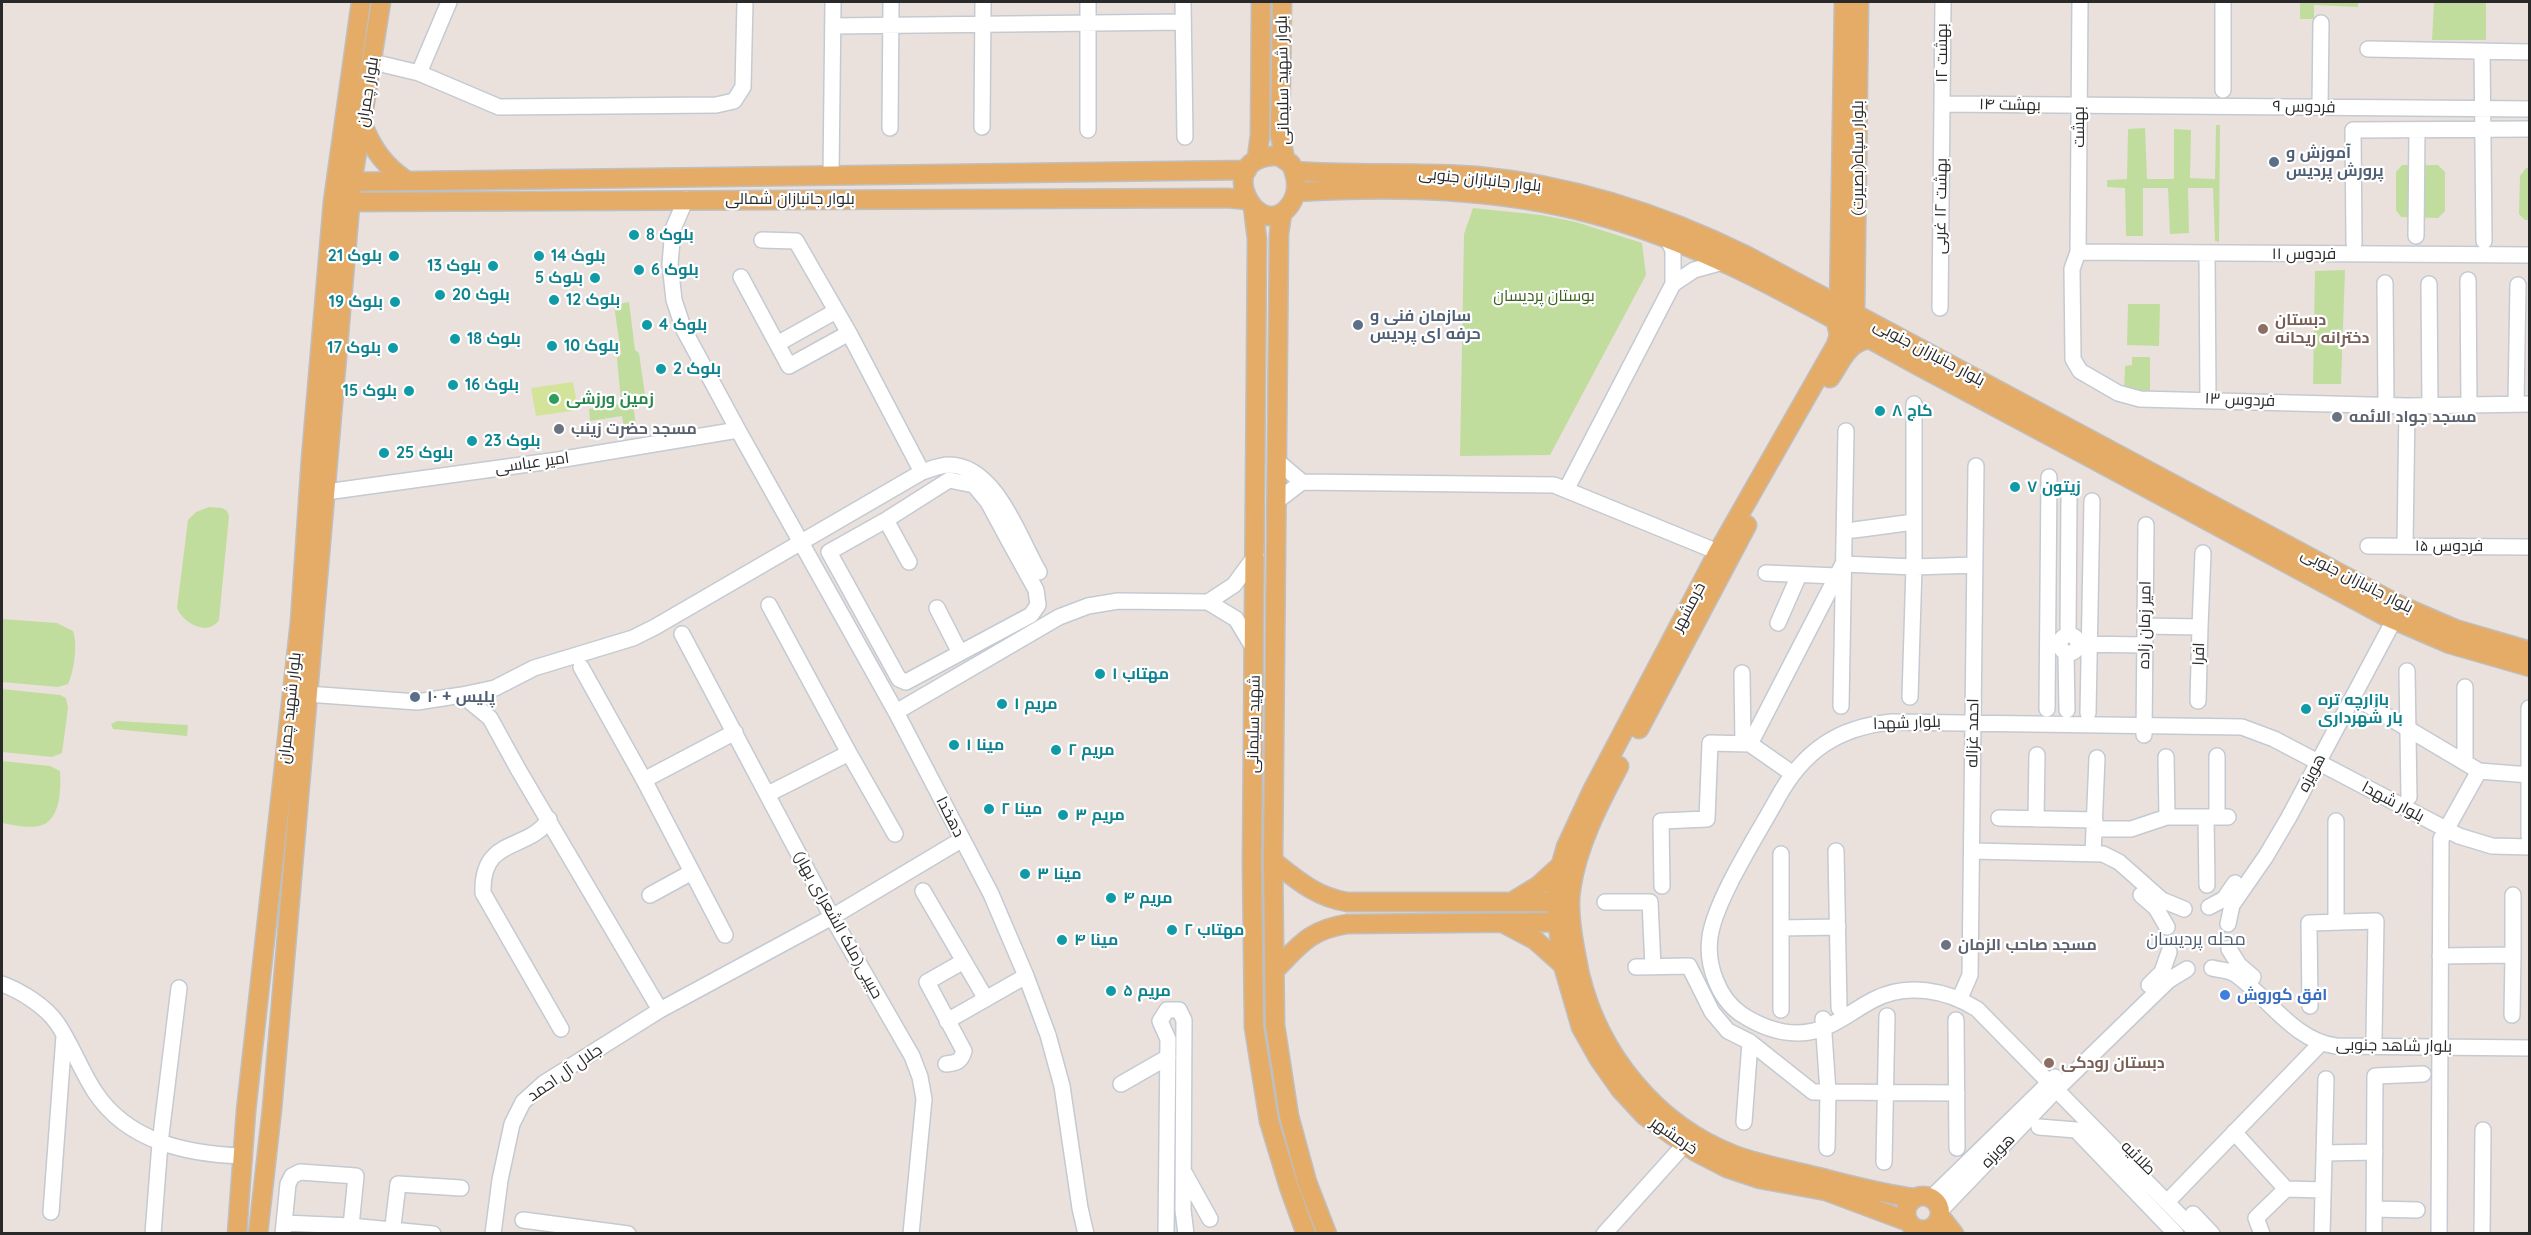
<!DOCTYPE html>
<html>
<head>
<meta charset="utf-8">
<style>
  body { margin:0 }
  #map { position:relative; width:2531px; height:1235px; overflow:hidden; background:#eae1dd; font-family:Quicksand,sans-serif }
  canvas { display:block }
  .frame { position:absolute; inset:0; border:3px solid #292929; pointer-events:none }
</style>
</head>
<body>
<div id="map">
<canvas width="2531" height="1235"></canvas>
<div class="frame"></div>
</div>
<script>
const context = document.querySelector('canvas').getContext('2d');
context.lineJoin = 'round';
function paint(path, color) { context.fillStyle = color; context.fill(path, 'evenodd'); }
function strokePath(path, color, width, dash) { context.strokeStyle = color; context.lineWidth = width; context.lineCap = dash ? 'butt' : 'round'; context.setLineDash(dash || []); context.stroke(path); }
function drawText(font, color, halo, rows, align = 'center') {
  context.font = font + ' Quicksand,Cairo,sans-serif'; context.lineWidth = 4.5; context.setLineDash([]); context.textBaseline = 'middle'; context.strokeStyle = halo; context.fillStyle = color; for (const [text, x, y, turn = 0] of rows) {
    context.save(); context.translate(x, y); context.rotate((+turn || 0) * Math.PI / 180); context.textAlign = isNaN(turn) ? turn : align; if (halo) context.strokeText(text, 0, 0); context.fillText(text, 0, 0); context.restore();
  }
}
paint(new Path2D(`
  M2300 2H2358V7L2314 5V19H2300Z
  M2434 2H2486V40H2432Z
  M2216 125H2220L2219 242 2215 241 2213 188H2188L2189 233 2170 234 2168 188H2143V236H2126L2125 188 2107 187V180L2127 179 2128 129 2145 128 2147 179H2174V129L2191 130 2190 178 2215 179Z
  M2402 165H2438L2445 172V211L2438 218 2401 217 2396 210V172Z
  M2526 168H2529V220H2525L2519 214 2520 176Z
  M1473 208 1541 215 1576 222 1642 243 1646 275 1550 455 1460 456 1464 234Z
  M2345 270 2341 384H2313L2315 271Z
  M629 302 635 350 639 353 645 395 632 397 637 433 625 435 622 416 590 421 589 409 618 404 621 401 617 358 621 354 614 305Z
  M2128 304H2160L2159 346 2127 345Z
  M2132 357H2150V391H2124L2125 366 2132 365Z
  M209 507 222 508 227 511 229 516 219 620C208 637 183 623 177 608L188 520 196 512Z
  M2 619 57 623 73 631C78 643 74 673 68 684L58 687 2 682Z
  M2 689 60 695 66 698 68 708 62 753 52 757 2 752Z
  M117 721 188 725 187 736 113 729 111 724Z
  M2 761 50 766 60 771C61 786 61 815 45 824 33 830 14 825 2 823Z`), '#c1dd9d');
paint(new Path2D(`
  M573 382 578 410 536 416 531 388Z`), '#d4e39a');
const minor = new Path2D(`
  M1183 2 1185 137
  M2080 2 2078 252 2072 269 2073 359 2080 371 2118 393 2140 399 2407 406 2530 404
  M833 26 1183 22
  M2368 49 2530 52
  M2482 51 2484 241
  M373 62 419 73 499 107 716 105 734 101 743 87 745 2
  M419 73 449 2
  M2223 90V2
  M1942 104 2530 109
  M2320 107 2321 23
  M982 127 983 2
  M890 128 891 2
  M1088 130V2
  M831 176 833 2
  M686 199 673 229 670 264 674 300 684 330 738 430 896 712 991 894 1026 976 1048 1035 1062 1086 1080 1208 1086 1234
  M2416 236 2417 130
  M1666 237 1673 250V284
  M762 240 796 241 849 333 922 472
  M2354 243 2353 130 2530 129
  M2078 252 2530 255
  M2207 253 2208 399
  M741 277 789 366 849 333
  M2468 280 2469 405
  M2385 283 2386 405
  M2429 284 2430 405
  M1940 308 1943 2
  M777 344 836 311
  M2516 404 2518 285
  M1302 482 1554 485 1718 552
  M1566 490 1673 284 1694 270 1723 262
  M326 492 558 460 738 430
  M1277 501 1302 482 1277 461
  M886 520 949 480 974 485 988 502 1009 541 1016 537
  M1854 530 1914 522
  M2368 546 2530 547
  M2405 546 2407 406
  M909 562 886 520 829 552 899 679 906 682 1031 615 1038 605 1036 590 1009 541
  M1766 573 1837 576
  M1208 602 1234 585 1256 555
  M769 605 849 753
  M937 608 960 653
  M1778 623 1799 575
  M2145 626 2200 627 2198 701
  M2200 627 2203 553
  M682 634 832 917 912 1056 920 1077 924 1099 911 1234
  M2060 644a9 9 0 1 1 18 0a9 9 0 1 1-18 0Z
  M2068 635 2069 497
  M2078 644 2144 645
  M2066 653 2067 710
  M581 667 644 780
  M2407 671 2409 797
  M1742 673 1743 744
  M2465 687V762
  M307 694 417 702 462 695 495 688 534 668 633 638 655 627 922 472C931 469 940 465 949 465 996 465 1019 538 1039 572
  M462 695 490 718 518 769 660 1010
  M1910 697 1914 567V404
  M2368 705 2479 771
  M1841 706 1846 431
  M2047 709 2049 477
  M896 712 1059 617 1088 606 1118 601 1208 602 1236 619 1254 649
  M2088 713 2092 501
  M2144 735 2146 525
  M1750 744 1843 564 1914 567 1975 565
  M2217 756V817
  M2166 757 2167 817
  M768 794 849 753 895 834
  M2206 817 2207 885
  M1999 818 2095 820
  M549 819C529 852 481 835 483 893L561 1029
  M2036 819 2037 755
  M2094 829H2131L2167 817H2228
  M2529 836V708
  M1836 851 1839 1008
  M1972 851 2103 854 2119 862 2162 900 2184 909
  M2093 853 2097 758
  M1781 854V1010
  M1662 886 1661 821 1707 819 1710 743 1750 744 1793 774
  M923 891 986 999
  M650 895 692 872
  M2141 895 2156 908 2167 927
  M2513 895V955
  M1605 902H1650L1653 967
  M2209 907 2224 899 2235 883
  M2336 922V821
  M2228 924 2232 905 2266 856 2289 817 2394 620
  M1781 928 1838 927
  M725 935 644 780 735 732
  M2229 949 2239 965 2253 977
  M2440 956 2513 955 2512 1015
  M1636 967 1689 966 1712 1012 1728 1031 1750 1042 1813 1092H1828L1827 1148
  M2212 968C2219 970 2229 970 2235 974 2268 997 2294 1041 2336 1046L2530 1048
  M2 984C21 991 45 1006 57 1023 72 1045 81 1071 95 1092 128 1142 187 1154 242 1156
  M2149 985 2162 972 2169 952
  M1960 998 1970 975 1976 466
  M2310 1006 2309 923 2376 921 2374 1037
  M1823 1019 1828 1092 1957 1093
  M1956 1020 1957 1148
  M947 1021 1026 976
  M946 1064C956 1063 961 1062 964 1051L927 982 964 961
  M1121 1084 1168 1057
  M1744 1122 1750 1042
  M2039 1127 2076 1130 2176 1234
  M2234 1132 2286 1189 2256 1218 2262 1234
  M2324 1153 2375 1152
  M1884 1162 1887 1016
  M1185 1174 1210 1219
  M2286 1189 2323 1190
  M1931 1198 2055 1077
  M2167 1202 2320 1044
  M2374 1209 2417 1210
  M1940 1211 2056 1090 2169 980 2187 969
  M51 1212 64 1036
  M2193 1214 2212 1234
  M523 1220 628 1234
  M284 1223 351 1226
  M361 1227 433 1234
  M153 1234 160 1143 179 988
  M283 1234 288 1184 292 1176 300 1172 356 1176 351 1226 361 1227 360 1234
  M392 1234 398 1184 461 1188
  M493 1234 500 1180 512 1124 523 1102 544 1083 660 1010 832 917 961 840
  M1166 1234 1168 1039 1160 1021 1167 1010H1179L1184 1020 1183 1210 1186 1234
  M1604 1234 1684 1145
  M2198 1234 1977 1009C1947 990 1906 982 1873 1000 1852 1011 1833 1028 1809 1032 1784 1036 1761 1027 1741 1014 1718 998 1706 964 1710 937 1715 900 1758 834 1777 799 1803 751 1838 727 1892 722L2242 727 2274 739 2459 836 2492 846 2530 847
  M2322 1234 2326 1079
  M2374 1234 2375 1076 2423 1074
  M2439 1234 2441 839 2479 771 2530 775
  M2482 1234 2483 1130`);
const major = new Path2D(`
  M1282 2 1280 135 1285 159
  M363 125C373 150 385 166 407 181
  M1272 156H1279L1291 164C1297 177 1299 193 1290 205 1260 246 1212 161 1272 156Z
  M1257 158 1260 135 1261 2
  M1294 171C1355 176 1416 171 1477 176 1571 185 1662 214 1747 256L2397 604 2455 629 2530 651
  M343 182 1247 170
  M1296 192C1396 186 1496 188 1593 214 1714 246 1822 314 1932 373 2083 454 2235 534 2385 616L2450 644 2530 667
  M341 202 1228 198 1247 200
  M1253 207 1257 239 1252 861 1254 1027 1269 1121 1289 1187 1306 1234
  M1282 213 1279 234 1273 861 1275 1025 1289 1116 1307 1182 1327 1234
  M1839 305 1844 2
  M1855 314 1859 2
  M1836 321 1839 335 1836 345 1718 552 1592 791 1566 847 1556 882 1555 902 1563 965 1581 1027 1599 1059 1620 1089 1645 1116 1696 1152 1727 1168 1760 1179 1826 1191 1909 1222
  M1830 378C1841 362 1848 341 1870 339
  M1639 729 1747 525
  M1619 766C1599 804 1577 846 1571 889 1567 913 1575 951 1580 975 1599 1054 1656 1125 1734 1155 1761 1165 1790 1170 1818 1177 1850 1185 1882 1194 1915 1198
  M1273 861C1297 880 1316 897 1347 902H1566
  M1515 900 1538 886 1560 866
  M1503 923 1535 940 1563 965
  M1274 971C1300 945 1309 930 1347 924L1568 922
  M1906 1213a17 17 0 1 1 34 0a17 17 0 1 1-34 0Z
  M1940 1216 1954 1234
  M237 1234 246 1111 300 622 311 459 333 202 361 2
  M258 1234 272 1109 352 183 381 2`);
strokePath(minor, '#c4cad2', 18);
strokePath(major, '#bfbfbf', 21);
strokePath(minor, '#fff', 15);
strokePath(major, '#e5ac67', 18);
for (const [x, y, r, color] of [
  [2274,162,6,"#5c6f8a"],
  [634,235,6,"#0f9aa8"],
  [394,256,6,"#0f9aa8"],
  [539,256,6,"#0f9aa8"],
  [493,266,6,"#0f9aa8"],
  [639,270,6,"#0f9aa8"],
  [595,278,6,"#0f9aa8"],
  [440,295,6,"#0f9aa8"],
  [554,300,6,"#0f9aa8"],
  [395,302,6,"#0f9aa8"],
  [647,325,6,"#0f9aa8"],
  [1358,325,6,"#5c6f8a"],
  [2263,329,6,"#8d6e63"],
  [455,339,6,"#0f9aa8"],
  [552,346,6,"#0f9aa8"],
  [393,348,6,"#0f9aa8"],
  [661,369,6,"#0f9aa8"],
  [453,385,6,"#0f9aa8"],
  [409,391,6,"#0f9aa8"],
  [554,399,6,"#2e9e5b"],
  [1880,411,6,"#0f9aa8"],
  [2337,417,6,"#6b7280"],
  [559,429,6,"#6b7280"],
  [472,441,6,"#0f9aa8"],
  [384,453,6,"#0f9aa8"],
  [2015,487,6,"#0f9aa8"],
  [1100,674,6,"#0f9aa8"],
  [415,697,6,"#5c6f8a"],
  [1002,704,6,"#0f9aa8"],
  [2306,709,6,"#0f9aa8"],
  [954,745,6,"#0f9aa8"],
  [1056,750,6,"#0f9aa8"],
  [989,809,6,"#0f9aa8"],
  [1063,815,6,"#0f9aa8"],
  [1025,874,6,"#0f9aa8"],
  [1111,898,6,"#0f9aa8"],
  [1172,930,6,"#0f9aa8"],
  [1062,940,6,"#0f9aa8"],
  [1946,945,6,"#6b7280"],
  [1111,991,6,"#0f9aa8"],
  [2225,995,6,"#3f7fe0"],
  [2049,1063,6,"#8d6e63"]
]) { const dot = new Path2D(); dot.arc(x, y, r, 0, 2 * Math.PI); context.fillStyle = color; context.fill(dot); strokePath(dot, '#fff', 2); }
drawText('16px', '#292929', '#fff', [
  ["بهشت ۱۲",1942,53,-90],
  ["بلوار شهید سلیمانی",1283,80,-91],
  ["بلوار چمران",368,92,-81],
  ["بهشت ۱۴",2010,105,1],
  ["فردوس ۹",2304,107,1],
  ["بهشت",2079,127,-90],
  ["بلوار سپاه(بصیرت)",1858,158,-90],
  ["بلوار جانبازان جنوبی",1480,180,6],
  ["بلوار جانبازان شمالی",790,199],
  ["بهشت ۱۲ غربی",1941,206,-89],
  ["فردوس ۱۱",2304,254],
  ["بلوار جانبازان جنوبی",1929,353,28],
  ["فردوس ۱۳",2240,400,2],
  ["امیر عباسی",532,463,-8],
  ["فردوس ۱۵",2449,546],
  ["بلوار جانبازان جنوبی",2357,581,27],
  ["خرمشهر",1689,607,-62],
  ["امیر زمان زاده",2145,625,-89],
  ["افرا",2199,654,-88],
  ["بلوار شهید چمران",290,708,-84],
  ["بلوار شهدا",1907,723,-2],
  ["شهید سلیمانی",1254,724,-89],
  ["احمد غزاله",1973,733,-89],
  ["هویزه",2312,773,-62],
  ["بلوار شهدا",2393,802,28],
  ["دهخدا",950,817,63],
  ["حبیبی(ملک الشعرای بهار)",838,925,61],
  ["بلوار شاهد جنوبی",2394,1046,1],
  ["جلال آل احمد",565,1073,-35],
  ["خرمشهر",1674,1136,35],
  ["هویزه",1998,1151,-46],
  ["طلائیه",2138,1158,45]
]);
drawText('bold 16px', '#4e5e75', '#fff', [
  ["آموزش و",2286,153],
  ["پرورش پردیس",2286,171],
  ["سازمان فنی و",1370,316],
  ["حرفه ای پردیس",1370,334],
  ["پلیس + ۱۰",427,697]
], 'left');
drawText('bold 16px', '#0d838f', '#fff', [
  ["بلوک 8",646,235],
  ["بلوک 21",382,256,"right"],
  ["بلوک 14",551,256],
  ["بلوک 13",481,266,"right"],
  ["بلوک 6",651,270],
  ["بلوک 5",583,278,"right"],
  ["بلوک 20",452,295],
  ["بلوک 12",566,300],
  ["بلوک 19",383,302,"right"],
  ["بلوک 4",659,325],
  ["بلوک 18",467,339],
  ["بلوک 10",564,346],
  ["بلوک 17",381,348,"right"],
  ["بلوک 2",673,369],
  ["بلوک 16",465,385],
  ["بلوک 15",397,391,"right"],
  ["کاج ۸",1892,411],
  ["بلوک 23",484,441],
  ["بلوک 25",396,453],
  ["زیتون ۷",2027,487],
  ["مهتاب ۱",1112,674],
  ["بازارچه تره",2318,700],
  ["بار شهرداری",2318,718],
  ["مریم ۱",1014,704],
  ["مینا ۱",966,745],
  ["مریم ۲",1068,750],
  ["مینا ۲",1001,809],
  ["مریم ۳",1075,815],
  ["مینا ۳",1037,874],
  ["مریم ۴",1123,898],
  ["مهتاب ۲",1184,930],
  ["مینا ۴",1074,940],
  ["مریم ۵",1123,991]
], 'left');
drawText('16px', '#3b6020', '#fff', [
  ["بوستان پردیسان",1544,296]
]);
drawText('bold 16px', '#785e54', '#fff', [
  ["دبستان",2275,320],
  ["دخترانه ریحانه",2275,338],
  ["دبستان رودکی",2061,1063]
], 'left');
drawText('bold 16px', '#27864d', '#fff', [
  ["زمین ورزشی",566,399]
], 'left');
drawText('bold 16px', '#5b616d', '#fff', [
  ["مسجد جواد الائمه",2349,417],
  ["مسجد حضرت زینب",571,429],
  ["مسجد صاحب الزمان",1958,945]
], 'left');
drawText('bold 16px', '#366cbe', '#fff', [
  ["افق کوروش",2237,995]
], 'left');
drawText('18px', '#4e5e76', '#fff', [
  ["محله پردیسان",2196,940]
]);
</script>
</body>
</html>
